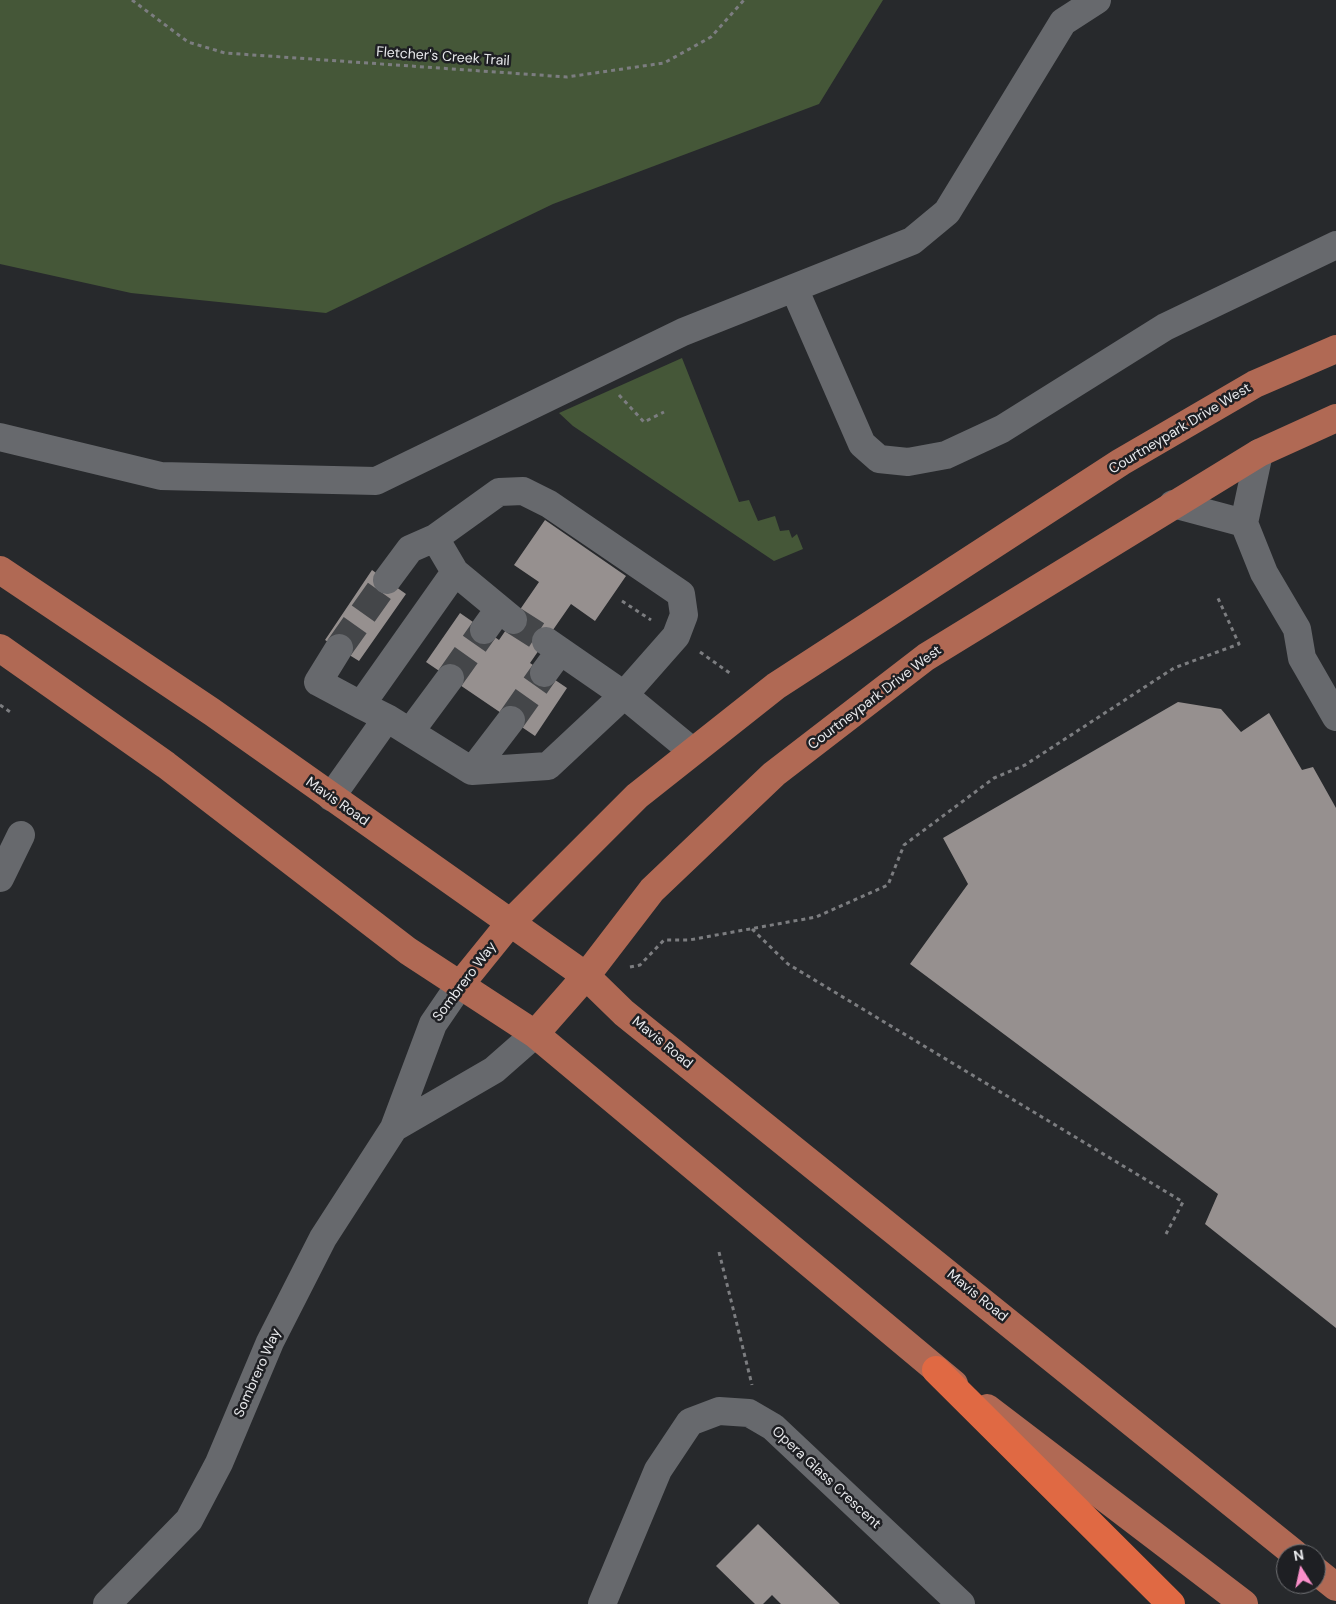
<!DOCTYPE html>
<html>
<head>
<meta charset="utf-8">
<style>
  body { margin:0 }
  #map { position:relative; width:1336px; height:1604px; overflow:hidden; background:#27292c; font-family:"DM Sans",sans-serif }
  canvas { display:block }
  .north { position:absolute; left:1276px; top:1544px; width:50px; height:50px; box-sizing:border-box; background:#1e1f23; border:1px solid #6f7073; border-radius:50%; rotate:350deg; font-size:14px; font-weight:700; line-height:20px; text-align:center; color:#e8e9ec }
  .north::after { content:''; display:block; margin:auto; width:18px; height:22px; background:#f98fc9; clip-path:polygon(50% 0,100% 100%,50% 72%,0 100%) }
</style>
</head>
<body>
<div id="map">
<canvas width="1336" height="1604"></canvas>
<div class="north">N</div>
</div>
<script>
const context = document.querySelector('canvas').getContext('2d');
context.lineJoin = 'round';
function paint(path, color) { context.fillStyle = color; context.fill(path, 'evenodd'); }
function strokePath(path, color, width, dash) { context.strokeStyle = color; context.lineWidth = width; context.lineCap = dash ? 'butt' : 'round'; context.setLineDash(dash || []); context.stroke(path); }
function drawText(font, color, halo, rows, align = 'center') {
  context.font = font + ' "DM Sans",sans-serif'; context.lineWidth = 5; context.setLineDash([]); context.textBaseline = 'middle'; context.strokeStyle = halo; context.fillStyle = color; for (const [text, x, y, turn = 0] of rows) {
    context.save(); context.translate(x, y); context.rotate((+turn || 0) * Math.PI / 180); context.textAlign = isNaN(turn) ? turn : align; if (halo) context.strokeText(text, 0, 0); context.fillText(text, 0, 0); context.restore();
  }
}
paint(new Path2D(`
  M0 0H883L819 104 553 204 326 313 131 293 0 264Z
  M682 358 739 502 749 500 758 521 775 516 780 531 789 530 792 538 797 534 803 549 774 561 573 426 559 413Z`), '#455738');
paint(new Path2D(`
  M545 520 626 576 595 621 571 604 530 663 567 688 535 736 426 662 460 613 499 640 539 582 514 565Z
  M372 570 406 594 359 661 325 640Z
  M1178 702 1221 709 1241 732 1269 713 1302 770 1313 767 1336 808V1328L1205 1224 1218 1194 910 964 968 884 943 838Z
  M758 1524 840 1604H781L772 1595 763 1604H755L716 1566Z`), '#96908f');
strokePath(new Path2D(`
  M513 620 546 641
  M339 648 387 580
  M450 678 484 630
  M511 720 544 673`), '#444649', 28, [28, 14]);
strokePath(new Path2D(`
  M132 0 188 42 225 53 567 77 664 63 711 37 744 0
  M619 395 644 422 664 412
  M622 601 651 620
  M700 652 731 674
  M0 705 13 714
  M752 929 788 964 1183 1202 1166 1234
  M630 967 640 965 664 940H689L816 917 888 885 904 845 994 778 1025 765 1174 668 1239 644 1217 596
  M719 1252 752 1385`), '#7c7d80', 3, [4, 4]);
strokePath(new Path2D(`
  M794 288 862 444 879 459 908 462 946 455 1002 429 1165 327 1336 245
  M0 437 161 476 376 481 683 332 912 241 947 212 1063 22 1097 0
  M1173 504 1244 523 1259 453
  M1244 523 1264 573 1297 629 1302 658 1336 717
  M435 538 455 572 513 620
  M387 580 410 549 435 538 499 492 523 491 549 504 681 594 684 615 676 636 624 695 546 641
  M484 630 499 609
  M339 648 318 682 361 705
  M544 673 560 651
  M387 718 361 705 455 572
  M410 732 450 678
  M472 771 511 720
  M331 797 387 718 472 771 548 766 624 695 692 751
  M0 878 21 835
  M394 1128 494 1070 535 1034
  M107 1604 189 1520 219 1463 270 1342 323 1238 394 1128 433 1024 459 986
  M602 1604 658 1470 690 1422 719 1411 749 1413 773 1427 961 1604`), '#67696d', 28);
strokePath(new Path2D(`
  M0 570 212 712 586 976 624 1013 1295 1554
  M0 648 166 765 408 951 535 1034 954 1384
  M459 986 510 923 637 796 776 686 1121 462 1255 384 1336 349
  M535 1034 586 976 652 890 774 774 926 657 1259 453 1336 418
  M987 1408 1244 1604
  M1316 1571 1336 1587`), '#b06954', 28);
strokePath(new Path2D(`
  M936 1370 1171 1604`), '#e06943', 28);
drawText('14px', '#e8e9ec', '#1e1f23', [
  ["Fletcher's Creek Trail",443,57,4],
  ["Courtneypark Drive West",1180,429,-31],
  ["Courtneypark Drive West",875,698,-37],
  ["Mavis Road",337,802,35],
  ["Sombrero Way",465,982,-53],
  ["Mavis Road",662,1043,39],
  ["Mavis Road",977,1296,39],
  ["Sombrero Way",258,1373,-66],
  ["Opera Glass Crescent",826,1478,43]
]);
</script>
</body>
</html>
